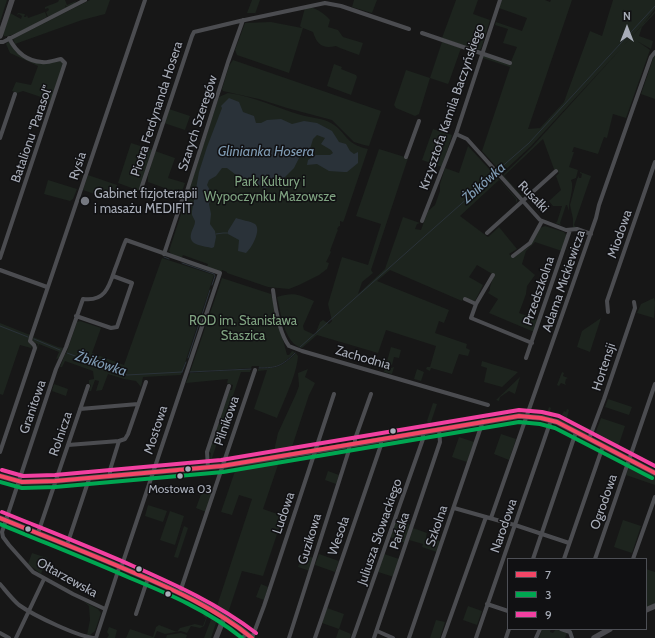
<!DOCTYPE html>
<html>
<head>
<meta charset="utf-8">
<style>
  body { margin:0 }
  #map { position:relative; width:655px; height:638px; overflow:hidden; background:#171717; font-family:Cabin,sans-serif }
  canvas { display:block }
  .legend { position:absolute; left:507px; top:558px; width:140px; height:72px; box-sizing:border-box; background:#111113; border:1px solid #4d4f55; margin:0; padding:5px 7px; list-style:none; font-size:12px; color:#a8adb8 }
  .legend li { display:flex; align-items:center; gap:8px; height:20px }
  .legend b { width:20px; border:1px solid #4d4f55 }
  .north { position:absolute; left:607px; top:8px; width:40px; height:40px; -webkit-text-stroke:3px #111113; paint-order:stroke; rotate:0deg; font-size:11px; font-weight:700; line-height:16px; text-align:center; color:#a8adb8 }
  .north::after { content:''; display:block; margin:auto; width:14px; height:18px; background:#a8adb8; clip-path:polygon(50% 0,100% 100%,50% 72%,0 100%) }
</style>
</head>
<body>
<div id="map">
<canvas width="655" height="638"></canvas>
<ul class="legend">
<li><b style="height:5px;background:#f34667"></b>7</li>
<li><b style="height:5px;background:#00a651"></b>3</li>
<li><b style="height:5px;background:#f240a1"></b>9</li>
</ul>
<div class="north">N</div>
</div>
<script>
const context = document.querySelector('canvas').getContext('2d');
context.lineJoin = 'round';
function paint(path, color) { context.fillStyle = color; context.fill(path, 'evenodd'); }
function strokePath(path, color, width, dash) { context.strokeStyle = color; context.lineWidth = width; context.lineCap = dash ? 'butt' : 'round'; context.setLineDash(dash || []); context.stroke(path); }
function drawText(font, color, halo, rows, align = 'center') {
  context.font = font + ' Cabin,sans-serif'; context.lineWidth = 3; context.setLineDash([]); context.textBaseline = 'middle'; context.strokeStyle = halo; context.fillStyle = color; for (const [text, x, y, turn = 0] of rows) {
    context.save(); context.translate(x, y); context.rotate((+turn || 0) * Math.PI / 180); context.textAlign = isNaN(turn) ? turn : align; if (halo) context.strokeText(text, 0, 0); context.fillText(text, 0, 0); context.restore();
  }
}
paint(new Path2D(`
  M0 0H7L0 22Z
  M59 0H65L67 5 76 1 74 4 67 7 65 5 66 8 48 17 46 12 49 10 48 8 45 9V7L58 2Z
  M90 0H110L105 14 82 20 15 44 13 39Z
  M252 0H260L255 14V13H247Z
  M354 0H377L372 13 352 7Z
  M456 0H478L473 14 490 20 481 49 477 50 442 38Z
  M502 0H545L550 2 551 0H572L528 129 540 128 564 102 590 31 602 36 613 0H655V9L640 28 531 146 502 173 482 151 510 67 483 58V55L510 64 517 47 503 43 508 29 495 25 496 22 522 31 527 18 499 8Z
  M311 7C318 10 324 13 330 20L328 27 338 30 343 37 363 43 359 55 340 48 336 46C323 49 317 45 313 32L303 28 289 73 237 55 235 50 245 23 271 22 302 28 300 26 305 8Z
  M655 11V13L642 27 639 36 653 41 651 49 637 41 650 50 626 118 613 114 607 138 604 137 598 154 574 147 572 152H574L569 167 578 170 576 178 571 180C575 188 568 201 569 211L567 205H566L560 223 561 225 555 223 557 222 562 206H553L549 201 561 190 556 176 559 173 554 169 543 139 504 176 521 195H525L521 196 503 176 504 174 532 147Z
  M45 12 47 17C37 22 13 38 4 36L3 34 10 13 21 19 22 16 19 14 17 15 18 13 25 14 24 17H26L27 15 28 18Z
  M9 41 16 52 21 56 26 58 42 64 61 61 64 64 50 103 47 99 23 91 17 93 12 91 16 82 31 85 38 66 10 53 6 44Z
  M442 42 461 48 449 82 448 84 430 78 419 114 415 116 396 108 394 105 406 70 430 78Z
  M654 56H655V99L641 94Z
  M233 60 381 111 369 146 364 145 354 142 332 120 287 108 259 99 223 91 222 89 229 66Z
  M334 64 342 67 341 69 356 75 357 77 351 95 327 86Z
  M228 93C253 96 277 108 301 115 311 118 322 118 331 123 347 132 344 144 368 149L344 220 343 222 340 221V226H339L337 229 338 230 337 232 330 251 331 252 326 262 329 263 327 269 319 275 299 285 289 289 268 287 227 273V272L222 270 221 272 207 267 208 264 183 255 181 259 172 255 169 251 219 97Z
  M169 109 190 116 185 130 164 123Z
  M433 129 452 135 442 167 422 160Z
  M131 143 153 150 140 191 118 183Z
  M468 146 517 199V201L516 203V199L499 180 460 216 488 237 499 227 517 249 509 254 513 257 529 247 540 228 545 226 564 232 567 236 562 251 535 242 526 251 522 264 535 275 527 286 526 294 519 313 538 320 534 332 489 313 498 299 488 293 490 290V287L494 275 477 265 469 277 483 285 475 301 464 298 462 301 390 270 377 281 449 310 444 323 439 321 435 333 467 344 466 348 470 350 468 356 459 354 452 374 431 368 430 371 426 369 427 367H430L436 346 386 330 378 353 317 335 302 348C284 344 281 313 277 297 293 292 298 294 314 301L303 326 304 330 315 335 320 322 323 320 329 324 332 321 328 304 342 257 368 265 381 224 356 216 379 149 408 158 371 270 373 273 362 282 358 294 385 269 403 217 420 223 417 224 415 229 421 230 428 211 435 205 440 191V184L445 168 459 173Z
  M155 151 175 158 168 178 185 183 181 194 148 182V176Z
  M580 172 591 176 574 225 577 228 573 227V219L570 205 577 179 579 176V178H581L582 174 580 173Z
  M88 175 117 185 112 200 83 190Z
  M48 180 77 189 73 199 70 201 44 194Z
  M162 258 214 275 181 375 143 377 141 387 136 381 124 379 108 374 102 390 96 391 99 381 95 380 91 391H89L91 385 89 384V380L94 379 93 371 65 361 62 367H60L65 354H66L77 322 80 321 101 328 92 353 124 365Z
  M222 278 271 294 287 355H289L292 351 295 352C281 366 278 367 259 368V366H252L251 368 190 372Z
  M654 298 655 302 654 318 637 313 641 304Z
  M601 318 590 352 577 347 582 331Z
  M0 323 30 335C28 340 28 342 32 346L31 348 20 345 3 395 0 394Z
  M33 337 58 347 63 348 59 358 56 359 59 352 39 344 35 355 38 344 32 341Z
  M391 347 401 350 399 358 394 357 392 365 389 364 388 367 391 368 394 367 392 374 384 372Z
  M296 353 298 356C297 374 284 400 277 418L254 409 267 370 258 371V369C278 368 282 367 296 353Z
  M482 361 518 372 502 387 484 382 487 368 481 366Z
  M251 369 250 372H241L211 461H222V463L211 464 209 462 208 459H210L211 453 208 452 217 424H219L221 419 219 418 230 390H232L233 385 227 383 228 379 186 383 190 373Z
  M308 369 305 377 315 383 309 395 290 453 270 456V454L274 451 278 433 296 394 299 386 298 373Z
  M417 369 424 372 421 381 414 379Z
  M562 372 564 373 563 376 568 378 566 379 565 383 566 385 561 383 559 386 557 385Z
  M520 377 515 394 509 391 500 397 499 401 496 400Z
  M54 384 68 389 66 396 52 391Z
  M608 399 632 407 629 415 605 407Z
  M433 403 437 404 430 425H429L427 421Z
  M549 407 551 408 550 411 552 412V418L533 414 531 412 533 409 534 411 547 413Z
  M567 409 569 410 567 418 570 420 568 425 557 420 558 418H564L565 416 562 415 564 411 566 412Z
  M601 418 625 426 617 450 594 437Z
  M571 421 590 429 589 433 586 434 569 426Z
  M501 434 516 439 509 460 494 454Z
  M418 436 420 440 400 444 398 443V440Z
  M459 437 474 442 467 462 452 457Z
  M377 443 378 446 351 450 353 448Z
  M279 460V462L263 509 283 516 263 576 242 571 227 616 216 609 252 499 239 495 232 515 221 512 235 471 240 466Z
  M630 464 655 476V485L626 475Z
  M328 471 339 475 336 484 325 480Z
  M203 489 212 491 206 512 196 508Z
  M148 505 167 511 163 522 145 516Z
  M170 511 184 516 175 545 160 540Z
  M396 520 411 525 405 543 390 537Z
  M623 520 641 526 632 553 614 547Z
  M184 526 188 528 178 558 174 557Z
  M413 528 427 533 426 537 440 541 437 552 422 547 423 544 409 540Z
  M32 553 47 558 41 574 28 564Z
  M319 554 339 561 335 572 315 565Z
  M384 554 399 559 394 577 378 572Z
  M302 555 314 558 310 571 298 567Z
  M646 569 655 572V603L646 608Z
  M261 584 268 587 264 600 256 597Z
  M83 601 98 609 101 613 95 631 90 635H87L90 620 89 606Z
  M468 606 482 611 477 625 463 620Z
  M327 608 344 614 339 629 351 634 350 638H336L339 629 322 623Z
  M205 613 208 614 204 626 200 628 191 626 187 633 181 631 165 634 157 631 154 638H126L130 629 153 637 156 627 159 625 177 632 180 628 195 624 203 626 206 618 203 616Z
  M212 617 217 620 211 638H204Z
  M436 620 445 622 440 638H430Z
  M109 627 117 630 115 638H107L109 635 107 632Z
  M542 629H551L550 632 553 633 556 629 567 633 565 638H539Z
  M181 633 187 635 186 638H166L167 635Z`), '#1d241e');
paint(new Path2D(`
  M229 98 239 102 243 112 254 116 256 123H261L267 120 281 119 292 124 304 121 317 123 332 131 339 142 346 144 350 151 354 154 358 152V163L347 172H344L329 171 317 164 307 165 308 160 316 155H330L333 153 331 150 321 144 325 138 317 135 313 139 310 149 300 156 294 168 275 187 263 188 251 179 244 181 227 168H222L216 176 209 180 207 185 212 194 209 204 211 214 210 224 215 231 216 237 214 247 212 248C205 246 188 246 191 234 192 229 195 226 195 221L192 215V211L199 172 207 147 222 108 221 106Z
  M236 218C241 220 250 221 255 224 262 230 251 249 246 253L238 251 239 240 228 234V231Z`), '#2a3239');
strokePath(new Path2D(`
  M498 170 529 143 655 6
  M216 234 223 233H228
  M164 257 169 259
  M182 263 214 274 215 276 212 285
  M0 326 28 337
  M34 339 60 350
  M300 347 496 173
  M67 353 127 375 182 372
  M188 358 210 290
  M259 368C277 368 282 366 295 353
  M182 372 186 362
  M190 372 251 369`), '#2a3239', 1);
strokePath(new Path2D(`
  M422 33 510 63
  M0 42H3L85 0
  M456 134 467 139 540 220 566 230 577 229 591 234
  M0 138 15 94
  M406 157 419 121
  M141 189 192 36 194 32 240 21 325 3 341 6 409 29
  M422 221 456 134 500 0
  M487 233 556 171
  M164 254 182 200 186 194 228 62 243 20
  M513 256 530 243 542 221
  M0 258 65 63 61 59C55 60 48 63 42 62 26 61 16 52 9 38
  M0 270 47 287
  M273 290C275 306 279 333 289 346L302 351 488 405
  M465 299 476 304 493 275
  M476 304 471 318 532 343
  M608 312 607 301 655 162
  M76 316 111 328 117 327 132 283 113 276
  M526 358 570 230
  M80 409 138 404
  M589 439 604 399 635 308 634 302
  M355 444V439L371 394
  M68 445 119 441
  M0 452 35 348 34 345 30 341 31 337 145 0
  M208 468 207 452 229 386
  M110 477V470L119 441 125 439 128 434 146 382
  M454 508 518 526 569 543
  M491 518 596 218 599 205 651 57 655 52
  M38 533 88 386
  M67 545 89 479
  M533 559 576 432
  M564 559 603 446
  M595 559 655 384
  M633 559 655 497
  M0 584C6 591 12 599 19 605 33 615 80 638 96 638
  M180 592 255 370
  M487 604 508 611
  M136 614 148 578
  M561 629 570 632 572 638
  M377 631 393 638
  M0 633 9 638
  M16 638 44 579
  M96 638 119 568 122 565 220 273 126 240C122 249 119 259 115 269 109 287 105 302 83 299L66 347 56 369 2 532 3 537 9 545 33 572 73 594 105 609
  M243 638 246 633
  M252 638 264 606 334 394
  M289 638 349 450V445
  M315 638 381 445V440
  M353 638 423 439V432
  M374 638 440 442 439 429
  M409 638 483 421
  M443 638 486 517
  M476 638 551 420
  M506 638 509 629
  M536 638 540 629`), '#4b4c50', 4);
strokePath(new Path2D(`
  M0 36 12 0
  M0 476 22 482 55 481 222 466 315 451 519 416 541 418 557 422 655 473
  M0 518C44 536 89 553 132 572 173 589 218 609 252 638
  M646 610 655 606
  M216 638 224 618
  M594 638 610 629`), '#4a4a4e', 5.5);
strokePath(new Path2D(`
  M0 476 22 482 55 481 222 466 519 416 541 418 557 422 655 473
  M0 518C44 536 89 553 132 572 175 590 216 609 252 638`), '#f34667', 4);
strokePath(new Path2D(`
  M0 482 22 488 55 487 223 472 519 422 540 424 555 428 652 478
  M0 524C43 542 87 559 130 578 169 594 209 611 242 638`), '#00a651', 4);
strokePath(new Path2D(`
  M2 470 23 476 55 475 221 460 519 410 542 412 559 416 655 466
  M2 512C46 530 90 547 133 566 176 585 218 604 256 633`), '#f240a1', 4);
for (const [x, y, r, color] of [
  [85,201,5,"#757880"],
  [393,431,3.5,"#a8adb8"],
  [188,469,3.5,"#a8adb8"],
  [180,476,3.5,"#a8adb8"],
  [28,529,3.5,"#a8adb8"],
  [139,569,3.5,"#a8adb8"],
  [168,594,3.5,"#a8adb8"]
]) { const dot = new Path2D(); dot.arc(x, y, r, 0, 2 * Math.PI); context.fillStyle = color; context.fill(dot); strokePath(dot, '#111113', 1.5); }
drawText('12px', '#a8adb8', '#111113', [
  ["Mostowa 03",180,489]
]);
drawText('13px', '#a8adb8', '#111113', [
  ["Krzysztofa Kamila Baczyńskiego",452,107,-71],
  ["Piotra Ferdynanda Hosera",157,109,-72],
  ["Szarych Szeregów",198,123,-72],
  ["Batalionu \"Parasol\"",32,134,-71],
  ["Rysia",78,166,-72],
  ["Rusałki",533,197,46],
  ["Miodowa",620,234,-71],
  ["Adama Mickiewicza",564,281,-71],
  ["Przedszkolna",539,291,-71],
  ["Zachodnia",363,358,16],
  ["Hortensji",604,367,-72],
  ["Granitowa",33,407,-71],
  ["Pilnikowa",227,421,-71],
  ["Mostowa",156,430,-72],
  ["Rolnicza",61,434,-71],
  ["Ogrodowa",604,502,-71],
  ["Ludowa",284,513,-71],
  ["Szkolna",437,526,-71],
  ["Narodowa",504,526,-71],
  ["Pańska",400,531,-72],
  ["Juliusza Słowackiego",380,532,-71],
  ["Wesoła",339,536,-71],
  ["Guzikowa",310,539,-73],
  ["Ołtarzewska",67,578,29]
]);
drawText('13px', '#7fa381', '#111113', [
  ["Park Kultury i",270,182],
  ["Wypoczynku Mazowsze",270,197],
  ["ROD im. Stanisława",243,321],
  ["Staszica",243,336]
]);
drawText('13px', '#a8adb8', '#111113', [
  ["Gabinet fizjoterapii",94,194],
  ["i masażu MEDIFIT",94,209]
], 'left');
drawText('italic 14px', '#7f9bb3', '#111113', [
  ["Glinianka Hosera",266,152],
  ["Żbikówka",484,183,-42],
  ["Żbikówka",101,364,18]
]);
</script>
</body>
</html>
